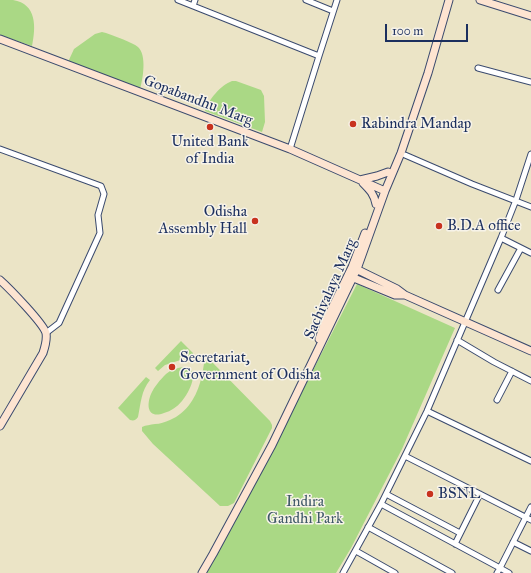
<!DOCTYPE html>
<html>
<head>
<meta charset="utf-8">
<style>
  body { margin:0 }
  #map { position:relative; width:531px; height:573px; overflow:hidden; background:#ebe4c6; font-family:"IM FELL Great Primer",serif }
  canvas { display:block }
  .scale { position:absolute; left:385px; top:24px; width:83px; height:18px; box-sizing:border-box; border:2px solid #1b2f5e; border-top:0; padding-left:5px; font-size:12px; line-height:14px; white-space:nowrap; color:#1b2f5e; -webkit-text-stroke:3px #f7f3e8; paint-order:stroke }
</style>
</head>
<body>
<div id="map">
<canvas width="531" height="573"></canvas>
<div class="scale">100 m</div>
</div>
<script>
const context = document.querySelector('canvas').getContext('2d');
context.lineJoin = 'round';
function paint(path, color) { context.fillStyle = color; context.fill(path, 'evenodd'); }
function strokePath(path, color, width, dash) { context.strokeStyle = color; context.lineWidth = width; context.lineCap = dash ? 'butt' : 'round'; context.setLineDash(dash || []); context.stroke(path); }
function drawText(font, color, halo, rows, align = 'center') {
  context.font = font + ' "IM FELL Great Primer",serif'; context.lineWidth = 3; context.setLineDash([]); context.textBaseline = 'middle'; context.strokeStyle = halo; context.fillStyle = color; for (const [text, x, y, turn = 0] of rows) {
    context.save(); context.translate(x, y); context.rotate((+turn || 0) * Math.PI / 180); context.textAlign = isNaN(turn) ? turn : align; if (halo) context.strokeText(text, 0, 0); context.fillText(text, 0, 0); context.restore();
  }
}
paint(new Path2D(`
  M0 0C4 0 9 0 13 0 37 4 36 27 32 46L0 35Z
  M102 32 106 33C114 36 132 42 138 47 147 55 143 79 140 89L68 62 74 49 95 34Z
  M232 81H236L261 90 264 96 265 122 262 132 205 111C208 100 221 85 232 81Z
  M357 284 455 328 402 449 351 548 336 573H206L282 431Z
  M181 341 193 353V356L165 365 158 371 155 368Z
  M205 360H210L270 421 272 425V428L234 503 228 506H220L153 444 142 431V427C146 425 150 425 155 424 160 424 165 422 170 420 187 413 197 396 201 379 203 373 203 366 205 360Z
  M183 367C202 368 189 393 182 401 177 407 171 411 164 413 148 419 146 406 151 394 154 387 160 380 166 374 171 370 176 368 183 367Z
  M146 377 150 380C141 391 141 403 138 417 136 420 134 421 130 420L118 408Z`), '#aad885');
const street = new Path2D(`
  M178 0 319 56 290 149
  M306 0 333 11
  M193 6 195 0
  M319 56 337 0
  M478 68 531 82
  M0 149 101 186 104 194 98 215 100 233 59 323 46 333
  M405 155 472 184 531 207
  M501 238 531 253
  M498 290 521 248
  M457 340 494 362 531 381
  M497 400 512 371
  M427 411 531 461
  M405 456 531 520
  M386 494 460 533
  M381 504 500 568 531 507
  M368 527 452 573
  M513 542 531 551
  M455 544 480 494
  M356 551 395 573
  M343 573 381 504 427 411 501 238 516 200 531 154
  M497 573 500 568 509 573`);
const secondary = new Path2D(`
  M480 0 531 16
  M0 39 290 149 385 191
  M360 180 377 176 388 172
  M363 183C370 190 374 194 376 204
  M354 268 397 289 405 295 531 351
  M349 276 395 295H405
  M0 280C9 288 43 323 46 333 47 339 45 347 43 353L0 426
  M319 339 325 322 352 267 365 233
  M202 573 213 554 272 445 357 269 385 191 401 153 428 73 449 0`);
strokePath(street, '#3a4a6e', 7);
strokePath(secondary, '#3a4a6e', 9);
strokePath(street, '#fff', 5);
strokePath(secondary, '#fde4d1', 7);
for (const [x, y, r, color] of [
  [353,124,4,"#c8321e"],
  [210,127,4,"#c8321e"],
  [255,221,4,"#c8321e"],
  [439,226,4,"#c8321e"],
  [172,367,4,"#c8321e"],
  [430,494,4,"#c8321e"]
]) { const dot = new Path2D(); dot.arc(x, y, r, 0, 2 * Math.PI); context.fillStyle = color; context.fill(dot); strokePath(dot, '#f7f3e8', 1.5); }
drawText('15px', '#1b2f5e', '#f7f3e8', [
  ["Gopabandhu Marg",198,101,21],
  ["Sachivalaya Marg",331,289,-66]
]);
drawText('15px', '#1b2f5e', '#f7f3e8', [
  ["Rabindra Mandap",361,124],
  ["United Bank",210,142,"center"],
  ["of India",210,159,"center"],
  ["Odisha",247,212,"right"],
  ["Assembly Hall",247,229,"right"],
  ["B.D.A office",447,226],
  ["Secretariat,",180,358],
  ["Government of Odisha",180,375],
  ["BSNL",438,494]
], 'left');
drawText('15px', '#3f5968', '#f7f3e8', [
  ["Indira",305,502],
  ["Gandhi Park",305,519]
]);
</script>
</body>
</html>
